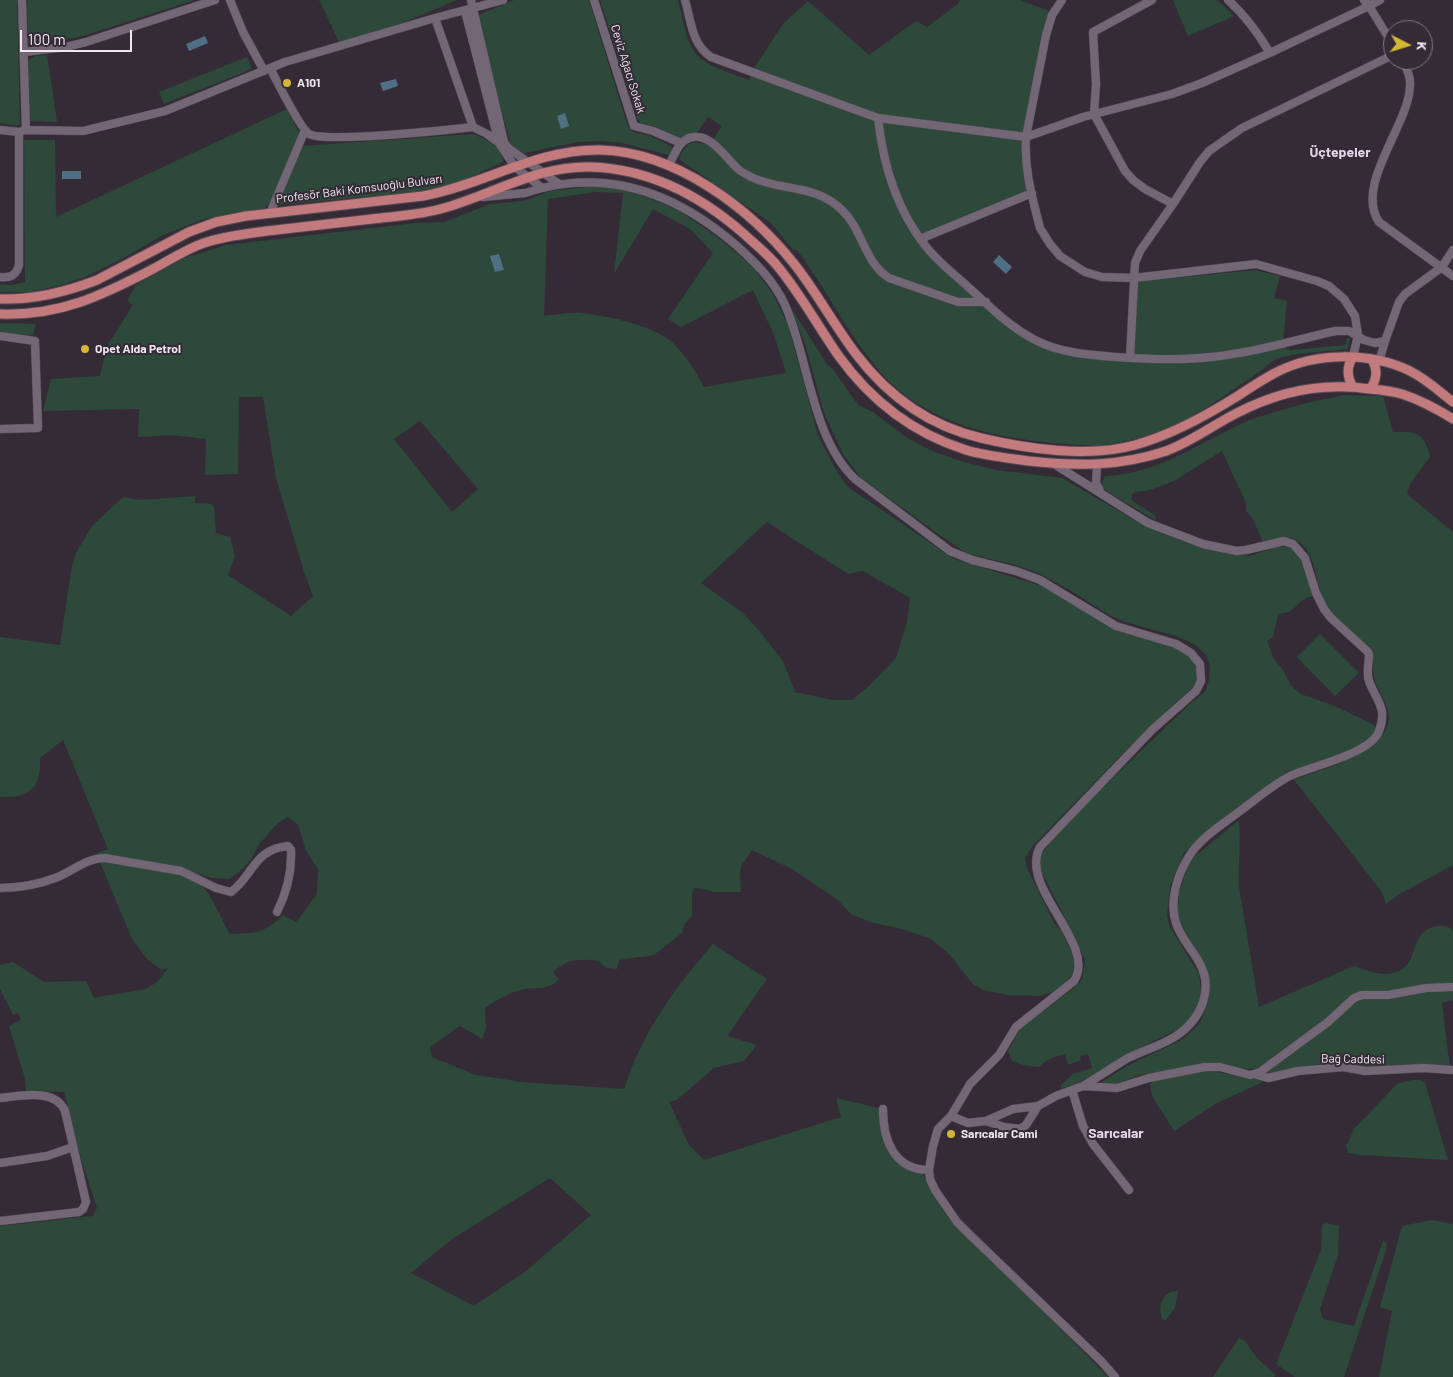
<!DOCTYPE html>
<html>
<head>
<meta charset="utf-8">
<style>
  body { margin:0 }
  #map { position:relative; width:1453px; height:1377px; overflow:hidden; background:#352b37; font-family:Barlow,sans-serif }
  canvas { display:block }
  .north { position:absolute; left:1383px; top:20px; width:50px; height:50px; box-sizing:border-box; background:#352b37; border:1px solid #7f7781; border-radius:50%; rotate:95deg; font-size:14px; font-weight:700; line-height:20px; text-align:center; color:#efe8f0 }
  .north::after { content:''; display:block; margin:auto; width:18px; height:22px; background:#d4b635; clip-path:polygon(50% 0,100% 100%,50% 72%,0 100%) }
  .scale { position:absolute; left:20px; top:30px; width:112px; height:22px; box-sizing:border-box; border:2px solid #efe8f0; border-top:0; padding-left:6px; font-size:15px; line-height:18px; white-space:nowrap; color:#efe8f0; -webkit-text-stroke:4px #352b37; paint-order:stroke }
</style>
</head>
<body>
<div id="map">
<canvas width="1453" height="1377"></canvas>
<div class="north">K</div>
<div class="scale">100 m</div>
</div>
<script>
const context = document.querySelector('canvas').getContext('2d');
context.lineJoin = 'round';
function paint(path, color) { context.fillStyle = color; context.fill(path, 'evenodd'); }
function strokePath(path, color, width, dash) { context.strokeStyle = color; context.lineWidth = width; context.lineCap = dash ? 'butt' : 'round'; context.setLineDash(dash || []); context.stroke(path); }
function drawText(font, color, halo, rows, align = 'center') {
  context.font = font + ' Barlow,sans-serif'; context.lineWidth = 4; context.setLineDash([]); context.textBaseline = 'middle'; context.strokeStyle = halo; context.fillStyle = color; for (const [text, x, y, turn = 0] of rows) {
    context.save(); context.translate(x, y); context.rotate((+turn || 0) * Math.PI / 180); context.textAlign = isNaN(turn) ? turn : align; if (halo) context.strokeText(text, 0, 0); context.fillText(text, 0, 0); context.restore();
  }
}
paint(new Path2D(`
  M0 0H17L20 124 17 126 0 123Z
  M27 0H195L83 36 32 45 28 43Z
  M319 0H457L388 29 339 42Z
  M514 0H589L627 124 633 132 648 135 671 146 673 150 669 155 622 143 602 141 578 142 524 153 512 148 477 24 478 17 481 14Z
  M600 0H678C682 15 686 43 697 55 708 67 734 74 749 80L754 68 783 24 808 1 869 55 916 21 927 27 958 4 960 0H1020L1054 13 1026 137 1032 193 921 239 999 315 1048 346 1130 358 1133 282 1255 270 1280 276 1274 298 1287 301 1283 343 1275 345 1291 350 1345 345 1347 338 1350 339 1347 349C1326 352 1299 352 1279 358 1270 361 1263 370 1255 375 1229 392 1206 410 1178 423 1156 433 1134 441 1110 444 1091 447 1072 444 1053 443 995 437 934 425 890 382 852 344 829 292 797 250H793L771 223 679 159C687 142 691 140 709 145L722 126 708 117 697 133 680 138 653 126 641 123 637 118Z
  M1173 0H1217L1234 16 1188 36Z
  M47 55 57 122 30 121 28 61 35 56Z
  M247 57 252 69 164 104 159 92Z
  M287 109 299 133 273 197 265 208 204 219 163 235 122 259 83 278 58 286 29 292H0V284L12 285 25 282 24 140H55L56 217Z
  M473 134C486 139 503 147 503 162L464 180 440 187 416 192 278 205 302 146Z
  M594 186 613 187 634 192 678 210 716 236 752 266 773 294 788 325 818 435 838 474 848 487 954 559 1042 586 1114 629 1127 634 1159 641 1184 651 1193 659 1196 668V681L1193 687 1130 746 1031 848 1025 858 1027 868 1054 923 1062 932 1071 951 1074 963 1073 973 1068 980 1056 991 1039 996 1009 995 983 990 973 984 948 953 931 939 903 929 873 923 851 914 838 900 792 869 752 850 741 866 740 877 741 892H713L704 889 694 888 692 893V915L684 925 682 933 654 955 619 960 617 969 606 968 599 961C578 959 570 958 553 972L559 980C542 992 542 986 525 989 510 992 497 1000 485 1008L486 1028 482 1039 460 1026 430 1047 432 1057 476 1075 522 1082 624 1089C643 1031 674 989 713 944L767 979 727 1036 757 1045 744 1061 714 1068 677 1100 669 1102 689 1145 704 1160 841 1117 836 1098 883 1109 893 1151 921 1170 931 1191 948 1218 1036 1304 1108 1377H0V1226L93 1216 97 1208 81 1159 64 1092 26 1091 25 1079 9 1026 21 1020 18 1013 13 1015 0 989V965L13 962 44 982 86 981 94 998 146 989 157 982 168 968 161 970 147 959 132 939 99 860C128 865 181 868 203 887 212 895 223 923 230 934 255 933 265 933 283 915L296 922 317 894 318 870 306 850 298 825 288 817 277 824 260 843 250 861 237 874 229 879 212 878 170 866 114 855 95 854 108 849 63 740 40 758C42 787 29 799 0 797V637L60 645 72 566 76 553 92 526 123 497 140 500 195 496V503L212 504 214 507 216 533 230 537 235 556 228 575 291 616 313 596 304 572 276 478 263 397H239L238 474 205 475 206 439 172 435 138 437 139 409 43 411 51 379 100 376 107 346 133 305 127 301 136 285 185 258 226 245 415 223 444 222 490 204 523 201 550 191ZM596 192 623 193 614 274 653 209 690 229 713 253 668 319 681 327 753 290 774 335 786 373 704 387C695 370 686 356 673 343 653 325 608 316 582 313 569 312 556 315 544 316L548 199ZM420 421 478 489 452 512 394 439ZM767 522 848 574 863 571 910 598 907 622 896 658 869 686 852 700H833L795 692 783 661 761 633 743 613 701 583ZM550 1178 591 1215 526 1271 474 1306 411 1273 452 1239Z
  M790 306 827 364 833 369 858 405 873 412 906 437 930 450 960 461 996 470 1062 478 1140 523 1161 533 1187 543 1213 550 1248 556 1278 547 1287 546 1294 549 1299 554 1305 567 1313 596C1295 599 1299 613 1278 614L1273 637 1267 641 1274 659 1283 670 1291 686 1301 694 1337 707 1374 725 1376 729 1373 736 1368 741 1351 749 1329 759 1286 772 1208 830 1184 853 1170 886 1167 916 1170 927 1199 974 1202 1000 1188 1022 1179 1029 1148 1044 1078 1083 1061 1089V1085L1073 1074 1092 1068 1088 1054 1080 1056 1081 1060 1068 1065 1065 1054C1054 1057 1047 1059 1039 1067L1023 1065 1012 1061 1008 1051 1020 1029 1075 987 1082 980 1085 961 1078 943 1041 871 1040 864 1042 853 1050 843 1098 792 1192 702 1205 692 1209 680 1210 665 1206 655 1194 644 1176 636 1128 623 1111 616 1068 589 1036 572 1016 565 968 554 941 536 861 478 843 454 824 413 805 344Z
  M0 323 36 324 33 335 0 334Z
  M1346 395 1383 396 1393 432C1417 432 1424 431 1430 457L1410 484 1407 494 1453 532V865L1398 895 1386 904 1382 892 1294 780C1321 769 1388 754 1389 717 1389 707 1379 692 1375 681 1371 670 1376 658 1369 648 1356 635 1338 623 1327 607 1314 587 1318 535 1282 537 1276 538 1269 540 1263 542L1253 519 1246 511V503L1222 451 1176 480 1150 490 1136 492 1132 494 1131 500 1156 516 1155 520 1108 492 1102 487V482L1105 476C1157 474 1197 444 1243 423 1251 419 1260 417 1268 414 1294 406 1320 399 1346 395Z
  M1320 634 1359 673 1335 696 1297 657Z
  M1239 820C1241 842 1238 864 1239 887L1259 1007 1354 966C1369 971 1384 978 1399 971 1420 961 1409 929 1438 926 1444 925 1449 926 1453 930V983L1416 986 1391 991H1365L1355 993 1324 1020 1257 1068C1240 1072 1225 1062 1208 1063L1140 1075 1109 1086 1104 1084 1103 1081 1127 1066 1183 1039 1200 1023 1209 999 1210 986 1208 976 1180 926 1177 917 1179 893 1188 867 1195 856Z
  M1453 990V1000L1442 1003 1450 1068 1376 1070 1326 1063 1295 1068 1273 1074H1265V1072L1351 1002 1366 998H1396L1428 992Z
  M1206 1070C1227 1073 1246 1079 1267 1080L1215 1104 1174 1131 1152 1096 1150 1084 1154 1081Z
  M1412 1080H1420L1425 1083 1448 1160 1360 1155 1348 1153 1346 1146 1354 1129 1398 1083Z
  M1431 1220 1453 1224V1377H1379L1392 1311 1380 1307 1402 1226Z
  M1327 1223 1339 1226 1338 1255 1320 1309 1323 1319 1354 1326 1383 1241 1386 1242 1387 1247 1344 1377H1295L1276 1364 1321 1250 1322 1225Z
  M1173 1291H1178L1175 1308 1165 1321 1162 1319C1158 1307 1161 1296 1173 1291Z
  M1239 1338 1245 1341 1257 1358 1276 1375 1274 1377H1213Z`), '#2c493a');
paint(new Path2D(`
  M205 36 208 43 189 51 186 44Z
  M396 79 398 86 383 91 380 83Z
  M565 113 569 126 561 129 557 116Z
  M62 171H81V179H62Z
  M499 254 504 270 495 272 490 256Z
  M999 255 1012 267 1006 274 993 262Z`), '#4f7084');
const minor = new Path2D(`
  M22 0 26 130
  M230 0 243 32 264 71
  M471 0 504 142 508 148 559 184
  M594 0 634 126 653 131 681 143
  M685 0C691 21 692 45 711 57L878 118 1026 137 1046 35 1052 15 1062 0
  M1152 0 1093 32 1096 84 1094 114 1125 171 1133 180 1145 189 1173 204
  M1228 0C1245 15 1258 33 1270 53
  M1380 0 1369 6 1393 45
  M465 11 499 143 515 167 542 188C616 170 681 197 737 246 756 263 774 281 785 305 809 359 811 437 855 479L950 551 972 560 1016 571 1040 580 1116 626 1176 644 1191 653 1200 664 1201 681 1196 691 1152 730 1040 847C1018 888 1098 944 1074 981L1016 1027 999 1055 970 1084 951 1116
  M24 52 66 47 86 42 215 0
  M1402 60C1406 68 1411 76 1410 86 1409 125 1354 185 1379 222L1453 276
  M270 68C277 81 299 127 309 134 325 143 448 130 473 127L435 18 503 0
  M878 118C883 164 896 208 924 244 935 259 951 272 965 284 987 304 1008 326 1035 340 1060 353 1089 355 1116 357 1155 360 1195 361 1233 354 1268 349 1302 338 1336 331H1349L1364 340 1375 343 1385 341
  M473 127 487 134 499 143
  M0 130 19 132 26 130 83 131 165 111 285 62 435 18
  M669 165C675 154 679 139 693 137 711 134 726 158 738 169 741 172 746 174 751 177 782 192 814 183 842 210 863 230 864 262 889 278L958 302H986
  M483 197 525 193 542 188
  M270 213 305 130
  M920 239 1032 193
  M0 277C10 278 16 276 19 265V132
  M0 336 35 341 38 428 0 429
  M1353 357 1358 335 1355 316 1344 299 1329 286 1317 281 1256 264 1134 278 1102 277 1085 272 1060 256 1050 244 1040 228C1032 196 1024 170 1026 137L1083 117 1172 94 1202 83 1274 51 1369 6 1364 0
  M1130 358 1135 263 1140 251 1173 204 1200 162 1209 151 1242 128 1393 55
  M1379 362 1385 341 1399 302 1405 294 1442 267 1453 250
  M1054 464 1148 523 1203 544 1237 551 1246 550 1284 541 1293 544 1305 558 1316 593 1324 609 1331 618 1368 652 1369 655C1369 663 1366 673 1369 681 1376 700 1388 708 1379 731 1371 754 1311 766 1290 776 1274 784 1259 797 1244 808 1225 823 1200 837 1188 858 1177 876 1169 902 1176 923 1180 937 1192 949 1199 962 1214 988 1202 1017 1179 1034 1164 1045 1144 1050 1128 1058 1113 1067 1098 1077 1083 1086
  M1097 465 1096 483 1100 491
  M0 888C19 888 40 884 58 877 74 870 87 858 105 858L181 871 216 888 231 892C253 876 254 849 288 846L291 850C292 872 287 892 277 912
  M1254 1074 1268 1078 1298 1071 1343 1067 1365 1071 1424 1068 1453 1070
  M1072 1090 1083 1126 1093 1144 1129 1190
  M0 1098C21 1096 55 1088 65 1111L86 1202 83 1209 79 1212 0 1221
  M1038 1106 1026 1125 1020 1129 1004 1127 986 1121 968 1123 951 1116 938 1129 933 1146 929 1170 930 1179 935 1190 957 1222 969 1234 1101 1361 1115 1377
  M883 1109C883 1140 894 1170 929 1170
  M986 1121 1013 1109 1038 1106 1056 1096 1083 1086 1117 1088 1149 1078 1205 1067H1220L1250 1075 1260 1072 1328 1022 1354 998 1362 995H1388L1426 988 1453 987
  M0 1163 47 1156 73 1147`);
const major = new Path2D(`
  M0 299C34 300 66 292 97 280L189 232 216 222 246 216 423 196C483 185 539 148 601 150 676 152 751 209 795 265 817 293 834 325 856 354 888 396 929 426 981 438 1027 449 1089 458 1135 445 1171 435 1204 417 1236 397 1250 388 1263 379 1277 372 1316 352 1370 352 1410 371 1426 379 1439 391 1453 402
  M0 314C60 316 101 296 153 269 170 260 186 249 204 243 224 236 246 234 267 231 302 227 337 223 372 219 396 216 421 215 444 208 494 194 538 165 591 167 650 169 701 196 744 234 756 245 769 255 779 268 801 295 818 326 838 355 871 401 912 433 966 450 986 456 1008 458 1029 461 1078 466 1118 467 1166 451 1191 442 1213 425 1237 413 1279 391 1323 382 1370 389 1381 390 1392 391 1402 394 1420 400 1437 409 1453 419
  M1353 387C1347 377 1346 367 1353 357
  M1370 389C1377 380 1378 369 1372 360`);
strokePath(minor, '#534a55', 9);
strokePath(major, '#534a55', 11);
strokePath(minor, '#736776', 8);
strokePath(major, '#c37a7c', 9);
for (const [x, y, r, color] of [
  [287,83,5,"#d4b635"],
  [85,349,5,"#d4b635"],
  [951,1134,5,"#d4b635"]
]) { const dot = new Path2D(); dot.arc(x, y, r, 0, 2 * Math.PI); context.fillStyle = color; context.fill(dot); strokePath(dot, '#352b37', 2); }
drawText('12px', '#efe8f0', '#352b37', [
  ["Ceviz Ağacı Sokak",628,69,73],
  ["Profesör Baki Komsuoğlu Bulvarı",359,189,-7],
  ["Bağ Caddesi",1353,1059,1]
]);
drawText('bold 12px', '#efe8f0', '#352b37', [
  ["A101",297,83],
  ["Opet Alda Petrol",95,349],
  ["Sarıcalar Cami",961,1134]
], 'left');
drawText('bold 14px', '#e4d6e7', '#352b37', [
  ["Üçtepeler",1340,152],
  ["Sarıcalar",1116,1133]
]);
</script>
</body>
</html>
